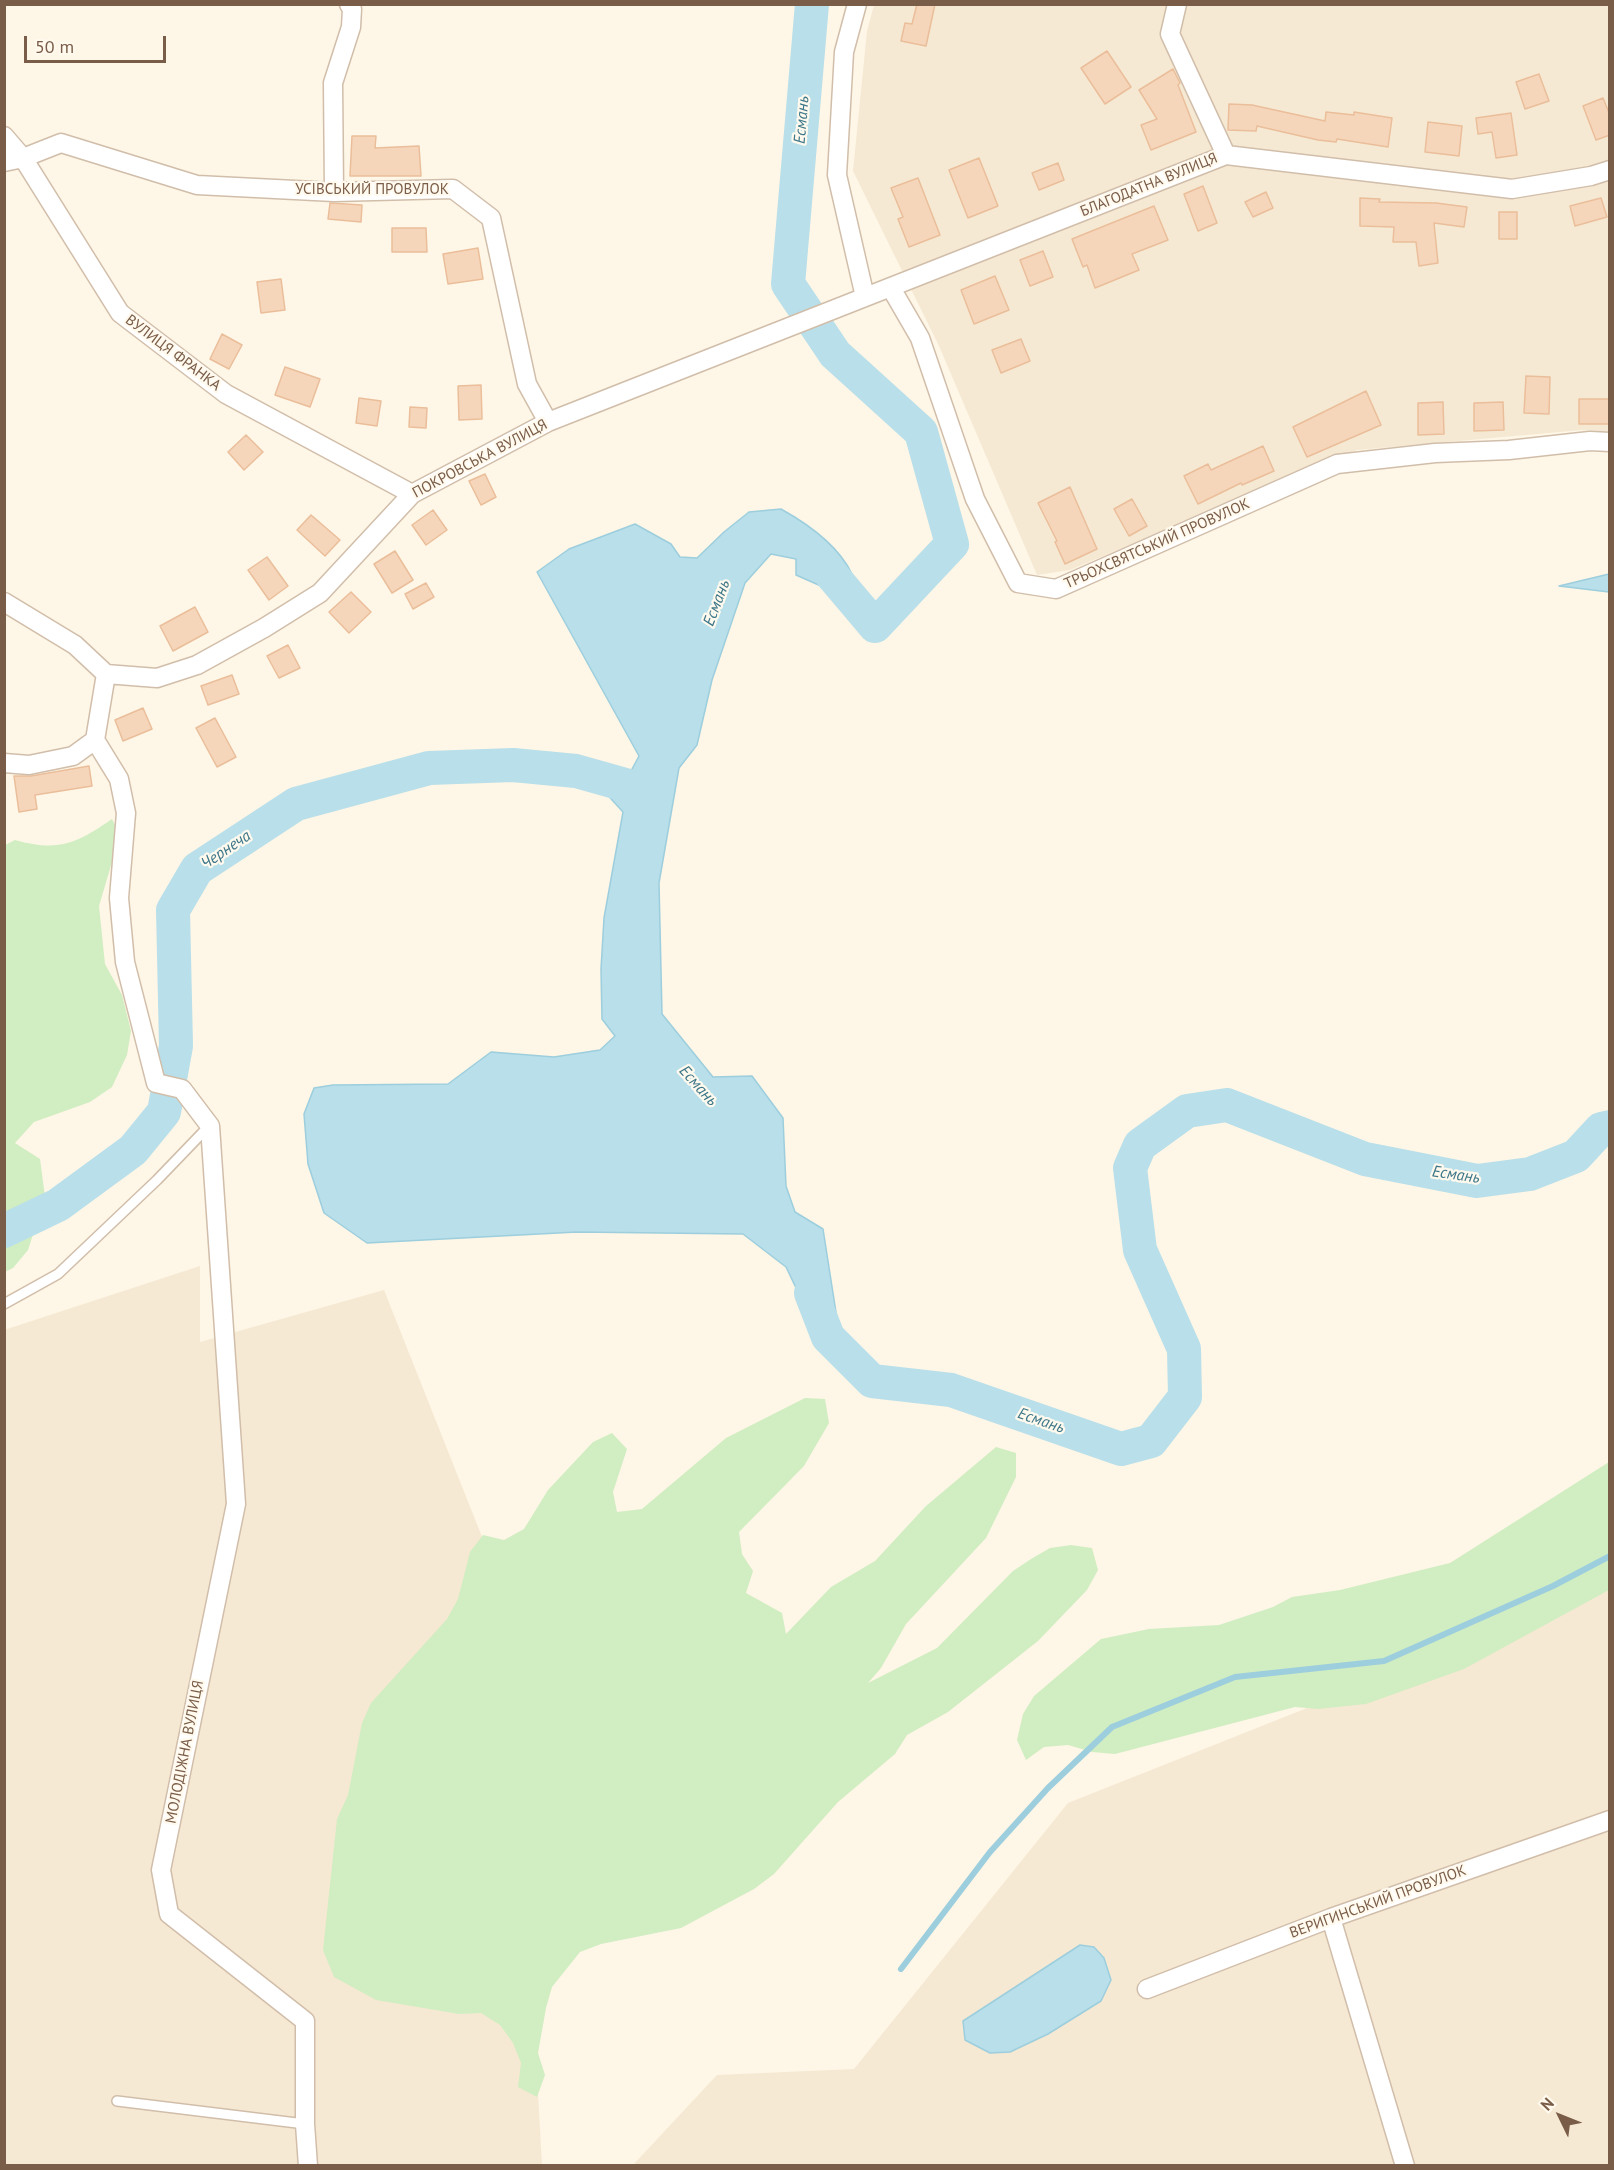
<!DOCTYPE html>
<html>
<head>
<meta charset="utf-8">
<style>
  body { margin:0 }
  #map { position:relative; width:1614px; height:2170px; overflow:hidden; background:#fef6e6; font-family:"PT Sans",sans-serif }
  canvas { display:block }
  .frame { position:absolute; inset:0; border:6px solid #7a5d48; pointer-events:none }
  .north { position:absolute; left:1530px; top:2086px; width:60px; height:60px; -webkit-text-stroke:4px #fff9ee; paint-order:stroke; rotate:313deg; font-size:16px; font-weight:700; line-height:24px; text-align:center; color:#7a5d48 }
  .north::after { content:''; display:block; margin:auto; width:21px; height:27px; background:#7a5d48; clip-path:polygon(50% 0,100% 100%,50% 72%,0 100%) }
  .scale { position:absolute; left:24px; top:36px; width:142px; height:27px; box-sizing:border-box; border:3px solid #7a5d48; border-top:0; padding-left:8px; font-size:18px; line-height:21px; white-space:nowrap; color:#7a5d48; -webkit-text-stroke:4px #fff9ee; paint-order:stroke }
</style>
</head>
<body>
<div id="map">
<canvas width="1614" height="2170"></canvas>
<div class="frame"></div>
<div class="north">N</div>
<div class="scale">50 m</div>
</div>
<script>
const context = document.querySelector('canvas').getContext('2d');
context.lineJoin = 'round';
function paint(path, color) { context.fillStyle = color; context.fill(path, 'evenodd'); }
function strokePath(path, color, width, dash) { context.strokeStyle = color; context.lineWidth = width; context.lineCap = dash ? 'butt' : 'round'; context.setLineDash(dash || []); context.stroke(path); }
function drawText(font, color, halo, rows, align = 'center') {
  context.font = font + ' "PT Sans",sans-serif'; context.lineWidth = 4.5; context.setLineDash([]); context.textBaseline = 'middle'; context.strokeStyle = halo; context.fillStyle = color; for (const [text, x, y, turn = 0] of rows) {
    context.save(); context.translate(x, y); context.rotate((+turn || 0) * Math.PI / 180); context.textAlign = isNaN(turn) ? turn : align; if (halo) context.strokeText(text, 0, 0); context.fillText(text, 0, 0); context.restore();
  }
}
paint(new Path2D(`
  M874 5H1609V432L1582 430 1357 450 1070 570 1037 575 939 346 853 171 867 31Z
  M200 1266V1342L384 1290 511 1610 542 2165H5L4 1330Z
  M1609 1588V2165L632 2166 717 2075 854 2069 1068 1803Z`), '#f6e9d3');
paint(new Path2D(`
  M112 819 120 835 99 906 105 964 122 995 131 1031 127 1055 112 1087 90 1102 34 1122 15 1143 40 1159 45 1197 28 1250 13 1268 5 1272V845L15 840C58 852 76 844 112 819Z
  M805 1398 825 1399 829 1423 804 1466 739 1532 742 1554 753 1571 746 1593 782 1613 786 1634 831 1587 875 1561 926 1506 996 1447 1016 1453V1477L986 1538 906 1624 881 1668 868 1683 937 1648 1013 1571 1031 1559 1050 1548 1071 1545 1092 1548 1098 1570 1087 1590 1038 1641 948 1712 907 1735 895 1754 838 1802 774 1874 754 1889 681 1928 601 1944 580 1952 552 1987 546 2008 538 2053 545 2075 537 2097 518 2087 521 2063 513 2043 500 2025 481 2013 459 2014 376 2000 334 1977 323 1950 337 1819 348 1795 362 1723 371 1703 447 1619 458 1599 470 1552 483 1535 504 1540 524 1529 548 1490 593 1442 612 1433 627 1449 613 1492 617 1512 642 1509 726 1438Z
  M1609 1462V1590L1464 1669 1366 1704 1318 1709 1295 1707 1115 1754 1092 1752 1068 1745 1044 1747 1026 1760 1017 1740 1023 1714 1034 1696 1101 1639 1149 1629 1219 1625 1273 1607 1292 1597 1340 1590 1450 1563Z`), '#d1edc2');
const water = new Path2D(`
  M781 509C808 524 838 545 852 574 857 585 859 599 862 610L839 594 796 575V559L771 554 745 583 712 680 697 745 679 768 659 883 662 1014 713 1077 752 1076 783 1118 786 1186 795 1212 823 1229 838 1325 828 1337 807 1311 786 1267 743 1234 577 1232 367 1243 324 1213 308 1164 304 1114 314 1088 333 1085 448 1084 491 1052 554 1057 600 1050 615 1036 602 1019 601 969 604 918 623 812 603 790 624 784 639 756 537 572 569 549 635 524 671 544 680 557 697 558 724 532 749 512Z
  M1609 574V592L1559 586Z
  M1080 1945 1094 1947 1104 1958 1111 1980 1101 2001 1048 2034 1010 2052 990 2053 965 2040 963 2021Z`);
paint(water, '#b8dfea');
strokePath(water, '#9dcedd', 1.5);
strokePath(new Path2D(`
  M901 1969 990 1852 1048 1788 1112 1727 1235 1677 1384 1661 1553 1586 1610 1556`), '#9dcedd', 6);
strokePath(new Path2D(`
  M812 4 788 284 835 354 921 432 952 544 875 626 831 574
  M4 1231 58 1205 133 1150 164 1112 176 1046 173 910 197 869 296 804 429 768 513 765 576 771 654 793
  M811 1293 828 1337 872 1381 951 1390 1121 1449 1151 1441 1185 1397 1184 1349 1140 1250 1130 1168 1140 1145 1187 1111 1227 1105 1365 1159 1477 1181 1530 1174 1576 1156 1601 1129 1610 1127`), '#b8dfea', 34);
const building = new Path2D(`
  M917 4H935L926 46 901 41 905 23 912 24Z
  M1107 51 1131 87 1105 104 1081 68Z
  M1173 69 1180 83 1178 85 1196 132 1151 150 1141 125 1157 119 1139 90Z
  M1539 74 1549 101 1525 109 1516 82Z
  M1603 98 1610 115V135L1596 140 1583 106Z
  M1229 104 1252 105 1325 121 1326 112 1354 115V112L1392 118 1388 147 1337 139 1336 142 1318 140 1257 126 1256 131 1228 130Z
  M1511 113 1517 155 1496 158 1492 132 1478 134 1476 118Z
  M1428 122 1462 126 1459 156 1425 152Z
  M352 136H376L375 148 419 146 421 176H350Z
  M979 158 998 206 968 218 949 170Z
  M1058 163 1064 180 1039 190 1032 173Z
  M918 178 940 235 909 247 898 219 903 217 891 188Z
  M1203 186 1217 223 1198 231 1184 194Z
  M1266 192 1273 208 1253 217 1245 202Z
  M1360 198 1380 199 1379 202 1436 203 1467 207 1464 227 1434 223 1438 263 1419 266 1416 242H1393L1394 227 1360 226Z
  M1601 198 1607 217 1575 226 1570 206Z
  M330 203 362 205 361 222 328 219Z
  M1154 206 1168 240 1132 254 1139 270 1095 288 1087 265 1083 267 1072 239Z
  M1499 212H1517V239H1499Z
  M392 228H426L427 252H392Z
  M478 248 483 279 448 284 443 254Z
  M1043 251 1053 277 1030 286 1020 260Z
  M995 276 1009 310 974 324 961 290Z
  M281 279 285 310 261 313 257 282Z
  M222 334 242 345 229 369 210 359Z
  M1021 339 1030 361 1001 373 992 350Z
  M285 367 320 379 310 407 275 395Z
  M1526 376 1550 377 1549 414 1524 413Z
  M481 385 482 419 459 420 458 386Z
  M1366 391 1381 425 1307 457 1293 427Z
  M359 398 381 401 377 426 356 423Z
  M1579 399H1610V424H1579Z
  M1443 402 1444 434 1418 435V403Z
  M1503 402 1504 430 1474 431V403Z
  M410 407 427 408 426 428 409 427Z
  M246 435 263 452 244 470 228 452Z
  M1263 446 1274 471 1242 485 1241 483 1198 504 1184 476 1208 464 1211 470Z
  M485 474 496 497 481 505 469 481Z
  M1070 487 1097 549 1065 564 1055 542 1057 541 1038 503Z
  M1132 499 1147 526 1129 536 1114 509Z
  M433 510 447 530 426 545 412 525Z
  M311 515 340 540 325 556 297 530Z
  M395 551 413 580 392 593 374 564Z
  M267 557 288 586 269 600 248 570Z
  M426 583 434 597 413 609 405 594Z
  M351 592 371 612 349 633 329 612Z
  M195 607 208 632 173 651 160 626Z
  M288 645 300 668 279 678 267 656Z
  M232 675 239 694 208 705 201 686Z
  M143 708 152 729 123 741 115 720Z
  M215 718 236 757 217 767 196 728Z
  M89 766 92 786 35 795 37 809 19 812 14 776H31Z`);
paint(building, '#f6d6bb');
strokePath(building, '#eabe9a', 1.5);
const service = new Path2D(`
  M4 1304 58 1274 157 1180 208 1127
  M117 2101 305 2124`);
const minor = new Path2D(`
  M857 4 844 52 837 175 865 297
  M1177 4 1170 34 1226 155
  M4 136 23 158 120 313 226 394 412 494
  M4 162 23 158 61 143 197 185 334 192 453 189 491 218 527 384 548 422
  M334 192 333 83 351 27 352 9 349 4
  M891 288 920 338 975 499 1018 583 1056 589 1337 464 1435 453 1509 450 1590 441 1610 442
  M4 602 75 645 106 674 157 678 197 665 264 628 320 593 412 494 548 422 1226 155 1512 189 1591 176 1610 170
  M106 674 95 740 119 779 126 813 119 898 125 962 156 1083 182 1089 210 1126 236 1504 161 1870 169 1914 305 2021V2124L308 2166
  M4 763 29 765 73 756 95 740
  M1331 1918 1405 2166
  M1147 1989 1331 1918 1610 1820`);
strokePath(service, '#d1beaa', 12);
strokePath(minor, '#d1beaa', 21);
strokePath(service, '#fff', 9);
strokePath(minor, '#fff', 18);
drawText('15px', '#7a5d48', '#fff9ee', [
  ["БЛАГОДАТНА ВУЛИЦЯ",1149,185,-22],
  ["УСІВСЬКИЙ ПРОВУЛОК",372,190],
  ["ВУЛИЦЯ ФРАНКА",173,353,37],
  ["ПОКРОВСЬКА ВУЛИЦЯ",480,459,-28],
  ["ТРЬОХСВЯТСЬКИЙ ПРОВУЛОК",1157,544,-24],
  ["МОЛОДІЖНА ВУЛИЦЯ",185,1752,-79],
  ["ВЕРИГИНСЬКИЙ ПРОВУЛОК",1378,1902,-20]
]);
drawText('italic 16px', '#3c7688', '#fff9ee', [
  ["Есмань",802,120,-85],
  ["Есмань",717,603,-69],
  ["Чернеча",226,850,-34],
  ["Есмань",698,1086,48],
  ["Есмань",1456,1175,8],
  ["Есмань",1041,1421,19]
]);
</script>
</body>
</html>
